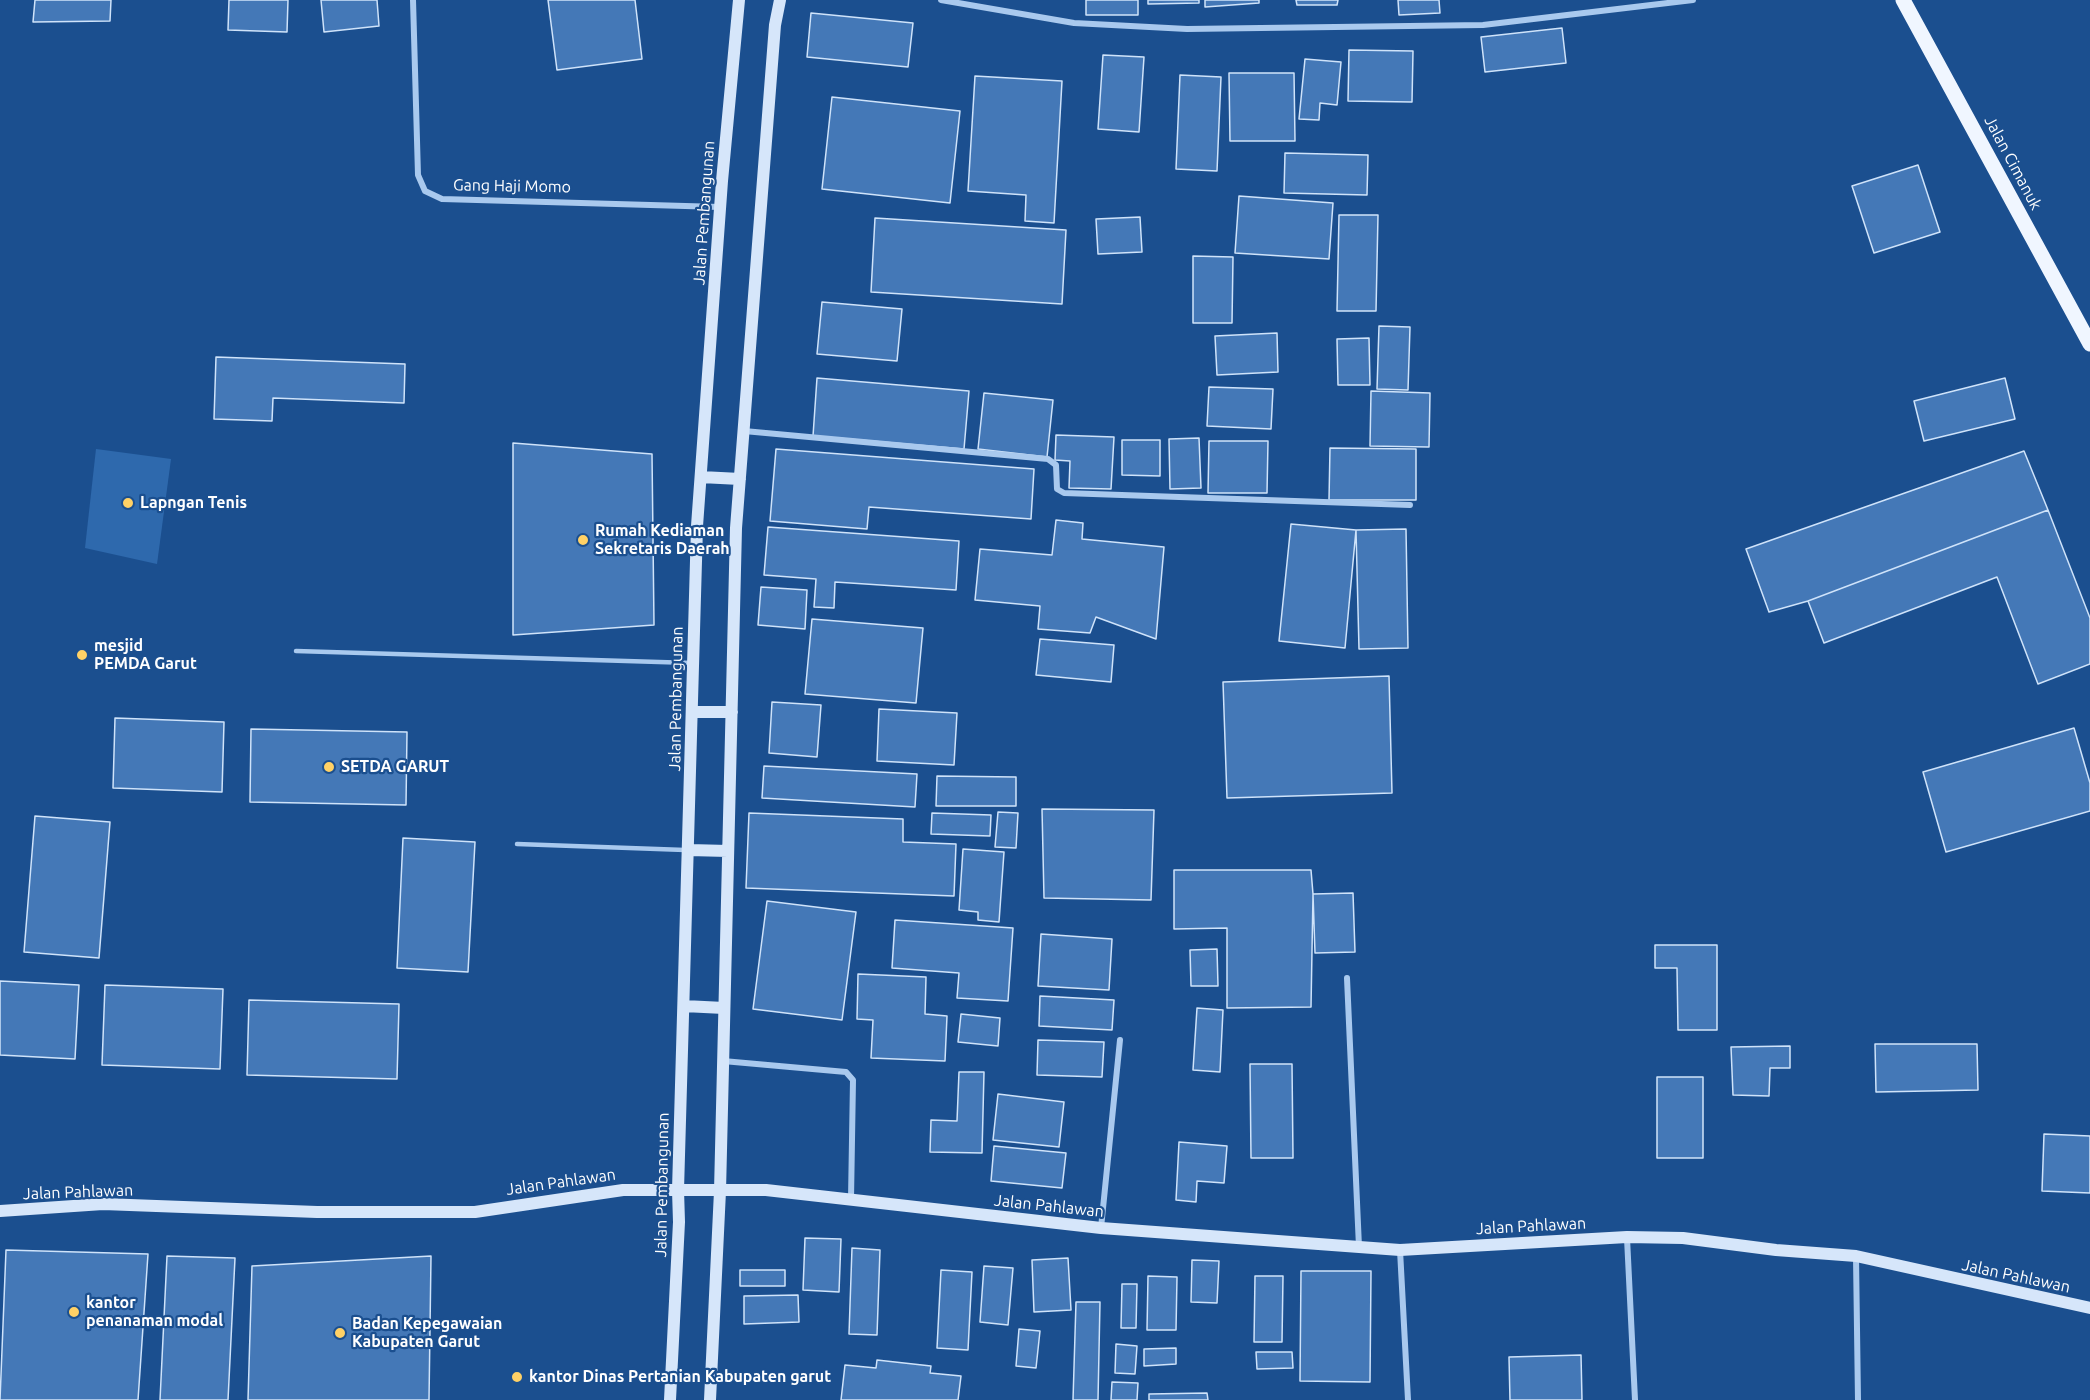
<!DOCTYPE html>
<html>
<head>
<meta charset="utf-8">
<style>
  body { margin:0 }
  canvas { display:block; background:#1b4f8f }
</style>
</head>
<body>
<canvas width="2090" height="1400"></canvas>
<script>
const context = document.querySelector('canvas').getContext('2d');
context.lineJoin = 'round';
function paint(path, color) { context.fillStyle = color; context.fill(path, 'evenodd'); }
function strokePath(path, color, width, dash) { context.strokeStyle = color; context.lineWidth = width; context.lineCap = dash ? 'butt' : 'round'; context.setLineDash(dash || []); context.stroke(path); }
function drawText(font, color, halo, rows, align = 'center') {
  context.font = font + ' Ubuntu,sans-serif'; context.lineWidth = 4.5; context.setLineDash([]); context.textBaseline = 'middle'; context.strokeStyle = halo; context.fillStyle = color; for (const [text, x, y, turn = 0] of rows) {
    context.save(); context.translate(x, y); context.rotate((+turn || 0) * Math.PI / 180); context.textAlign = isNaN(turn) ? turn : align; if (halo) context.strokeText(text, 0, 0); context.fillText(text, 0, 0); context.restore();
  }
}
paint(new Path2D(`
  M96 449 171 459 157 564 85 548Z`), '#2e69ad');
const building = new Path2D(`
  M35 0H111L110 21 33 22Z
  M229 0H288L287 32 228 30Z
  M321 0H377L379 26 324 32Z
  M548 0H635L642 59 557 70Z
  M1086 0H1138V15H1086Z
  M1148 0H1199V3L1148 4Z
  M1205 0H1259V3L1205 7Z
  M1296 0H1338L1337 5H1297Z
  M1398 0H1439L1440 13 1399 15Z
  M811 13 913 23 908 67 807 57Z
  M1562 28 1566 63 1485 72 1481 37Z
  M1349 50 1413 51 1412 102 1348 101Z
  M1103 55 1144 57 1139 132 1098 129Z
  M1305 59 1341 62 1337 105 1320 103 1319 120 1299 119Z
  M1229 73H1294L1295 141H1230Z
  M1180 75 1221 77 1217 171 1176 169Z
  M975 76 1062 81 1054 223 1025 221 1026 195 968 191Z
  M832 97 960 111 950 203 822 189Z
  M1285 153 1368 155 1367 195 1284 193Z
  M1918 165 1940 232 1874 253 1852 186Z
  M1239 196 1333 203 1329 259 1235 253Z
  M1339 215H1378L1376 311H1337Z
  M1140 217 1142 252 1098 254 1096 219Z
  M875 218 1066 230 1062 304 871 292Z
  M1193 256 1233 257 1232 323H1193Z
  M822 302 902 309 897 361 817 354Z
  M1379 326 1410 327 1408 390 1377 389Z
  M1277 333 1278 372 1217 375 1215 336Z
  M1369 338 1370 385H1338L1337 339Z
  M216 357 405 364 404 403 273 398 272 421 214 419Z
  M817 378 969 391 964 449 813 436Z
  M2005 378 2015 419 1924 441 1914 401Z
  M1209 387 1273 389 1271 429 1207 426Z
  M1371 391 1430 393 1429 447 1370 446Z
  M984 393 1053 400 1047 457 978 449Z
  M1056 435 1114 437 1111 489 1069 488 1070 461 1055 460Z
  M1199 438 1201 488 1170 489 1169 439Z
  M1122 440H1160V476L1122 475Z
  M1209 441H1268L1267 493H1208Z
  M513 443 652 454 654 625 513 635Z
  M1330 448 1416 449V500H1329Z
  M776 449 1034 469 1031 519 869 507 867 529 770 521Z
  M2024 451 2048 510 1808 601 1769 612 1746 549Z
  M2048 510 2090 618V664L2038 684 1997 577 1824 643 1808 601Z
  M1056 520 1083 523 1082 539 1164 547 1156 639 1096 617 1090 633 1038 629 1040 606 975 600 980 549 1052 555Z
  M1291 524 1356 530 1345 648 1279 641Z
  M768 527 959 541 956 590 835 582 834 608 814 607 816 579 764 575Z
  M1406 529 1408 648 1359 649 1356 530Z
  M761 587 807 590 805 629 758 625Z
  M812 619 923 628 916 703 805 694Z
  M1040 639 1114 645 1111 682 1036 675Z
  M1389 676 1392 793 1227 798 1223 682Z
  M772 702 821 705 817 757 769 753Z
  M879 709 957 713 954 765 877 761Z
  M115 718 224 722 222 792 113 788Z
  M2074 728 2090 783V811L1946 852 1923 772Z
  M251 729 407 732 406 805 250 802Z
  M764 766 917 774 915 807 762 798Z
  M937 776 1016 777V806H936Z
  M1042 809 1154 810 1151 900 1044 898Z
  M998 812 1018 813 1016 848 995 847Z
  M749 813 903 819V842L956 844 954 896 746 888Z
  M932 813 991 815 990 836 931 834Z
  M35 816 110 822 99 958 24 952Z
  M403 838 475 842 468 972 397 968Z
  M963 849 1004 852 999 922 978 920V912L959 910Z
  M1174 870H1311L1313 894 1311 1007 1227 1008V928L1174 929Z
  M1353 893 1355 952 1315 953 1313 894Z
  M767 901 856 912 842 1020 753 1009Z
  M895 920 1013 928 1008 1001 957 998 959 973 892 968Z
  M1041 934 1112 939 1109 990 1038 986Z
  M1655 945H1717V1030H1678L1677 968H1655Z
  M1217 949 1218 986H1191L1190 950Z
  M858 974 926 977 925 1014 947 1016 945 1061 871 1058 873 1020 857 1019Z
  M0 981 79 985 75 1059 0 1055Z
  M105 985 223 989 220 1069 102 1065Z
  M1040 996 1114 1000 1112 1030 1039 1026Z
  M249 1000 399 1004 397 1079 247 1075Z
  M1197 1008 1223 1010 1220 1072 1193 1070Z
  M961 1014 1000 1018 998 1046 958 1042Z
  M1038 1040 1104 1042 1102 1077 1037 1075Z
  M1875 1044H1977L1978 1090 1876 1092Z
  M1790 1046V1068H1770L1769 1096 1733 1095 1731 1047Z
  M1250 1064H1292L1293 1158H1251Z
  M959 1072H984L982 1153 930 1152 931 1120 957 1121Z
  M1657 1077H1703V1158H1657Z
  M998 1094 1064 1102 1059 1147 993 1140Z
  M2044 1134 2090 1136V1193L2042 1191Z
  M1179 1142 1227 1146 1224 1183 1197 1181 1196 1202 1176 1200Z
  M994 1146 1066 1153 1062 1188 991 1181Z
  M805 1238 841 1239 839 1292 803 1290Z
  M852 1248 880 1250 877 1335 849 1334Z
  M6 1250 148 1254 138 1400H0Z
  M167 1256 235 1258 228 1400H160Z
  M431 1256 429 1400H248L252 1266Z
  M1068 1258 1071 1310 1034 1312 1032 1260Z
  M1192 1260 1219 1261 1217 1303 1191 1302Z
  M984 1266 1013 1268 1008 1325 980 1322Z
  M740 1270H785V1286H740Z
  M941 1270 972 1272 968 1350 937 1348Z
  M1301 1271H1371L1370 1382 1300 1381Z
  M1148 1276 1177 1277 1176 1330H1147Z
  M1255 1276H1283L1282 1342H1254Z
  M1122 1284H1137L1136 1328H1121Z
  M798 1295 799 1322 744 1324V1296Z
  M1076 1302H1100L1098 1400H1073Z
  M1019 1329 1040 1331 1036 1368 1016 1366Z
  M1116 1344 1137 1346 1135 1374 1115 1373Z
  M1176 1348V1364L1144 1366V1349Z
  M1256 1352H1292L1293 1368 1257 1369Z
  M1581 1355 1582 1400H1510L1509 1357Z
  M877 1360 931 1366 930 1373 961 1376 958 1400H841L845 1365 876 1368Z
  M1112 1382 1138 1383 1137 1400H1111Z
  M1207 1393 1208 1400H1149V1394Z`);
paint(building, '#4478b7');
strokePath(building, '#cfe3fa', 1.5);
strokePath(new Path2D(`
  M296 651 692 663
  M517 844 685 850`), '#a9c9ee', 4.5);
strokePath(new Path2D(`
  M413 0 418 175 425 191 442 199 720 207
  M941 0 1074 23 1187 29 1483 25 1693 0
  M744 431 1048 459 1056 465 1057 489 1064 493 1410 505
  M1347 978 1359 1247
  M723 1061 846 1072 853 1080 851 1199
  M1101 1228 1120 1040
  M1627 1238 1635 1400
  M1400 1250 1408 1400
  M1856 1257 1858 1400`), '#a9c9ee', 6);
strokePath(new Path2D(`
  M701 477 740 479
  M692 712H732
  M689 850 728 851
  M684 1006 724 1008
  M0 1211 103 1204 317 1212H475L623 1190H766L1101 1228 1400 1250 1627 1237 1683 1238 1776 1250 1856 1256 2090 1308
  M670 1400 679 1222 678 1190 697 526 722 181 739 0
  M710 1400 720 1191 736 528 775 25 780 0`), '#d6e6fa', 12);
strokePath(new Path2D(`
  M1903 0 2090 344`), '#f0f6ff', 15);
for (const [x, y, r, color] of [
  [128,503,6,"#ffd166"],
  [583,540,6,"#ffd166"],
  [82,655,6,"#ffd166"],
  [329,767,6,"#ffd166"],
  [74,1312,6,"#ffd166"],
  [340,1333,6,"#ffd166"],
  [517,1377,6,"#ffd166"]
]) { const dot = new Path2D(); dot.arc(x, y, r, 0, 2 * Math.PI); context.fillStyle = color; context.fill(dot); strokePath(dot, '#1b4f8f', 2); }
drawText('16px', '#fff', '#1b4f8f', [
  ["Jalan Cimanuk",2013,163,62],
  ["Gang Haji Momo",512,186,1],
  ["Jalan Pembangunan",704,213,-86],
  ["Jalan Pembangunan",676,699,-89],
  ["Jalan Pahlawan",561,1182,-8],
  ["Jalan Pembangunan",662,1185,-89],
  ["Jalan Pahlawan",78,1192,-2],
  ["Jalan Pahlawan",1049,1206,6],
  ["Jalan Pahlawan",1531,1226,-3],
  ["Jalan Pahlawan",2016,1276,12]
]);
drawText('bold 16px', '#fff', '#1b4f8f', [
  ["Lapngan Tenis",140,503],
  ["Rumah Kediaman",595,531],
  ["Sekretaris Daerah",595,549],
  ["mesjid",94,646],
  ["PEMDA Garut",94,664],
  ["SETDA GARUT",341,767],
  ["kantor",86,1303],
  ["penanaman modal",86,1321],
  ["Badan Kepegawaian",352,1324],
  ["Kabupaten Garut",352,1342],
  ["kantor Dinas Pertanian Kabupaten garut",529,1377]
], 'left');
</script>
</body>
</html>
